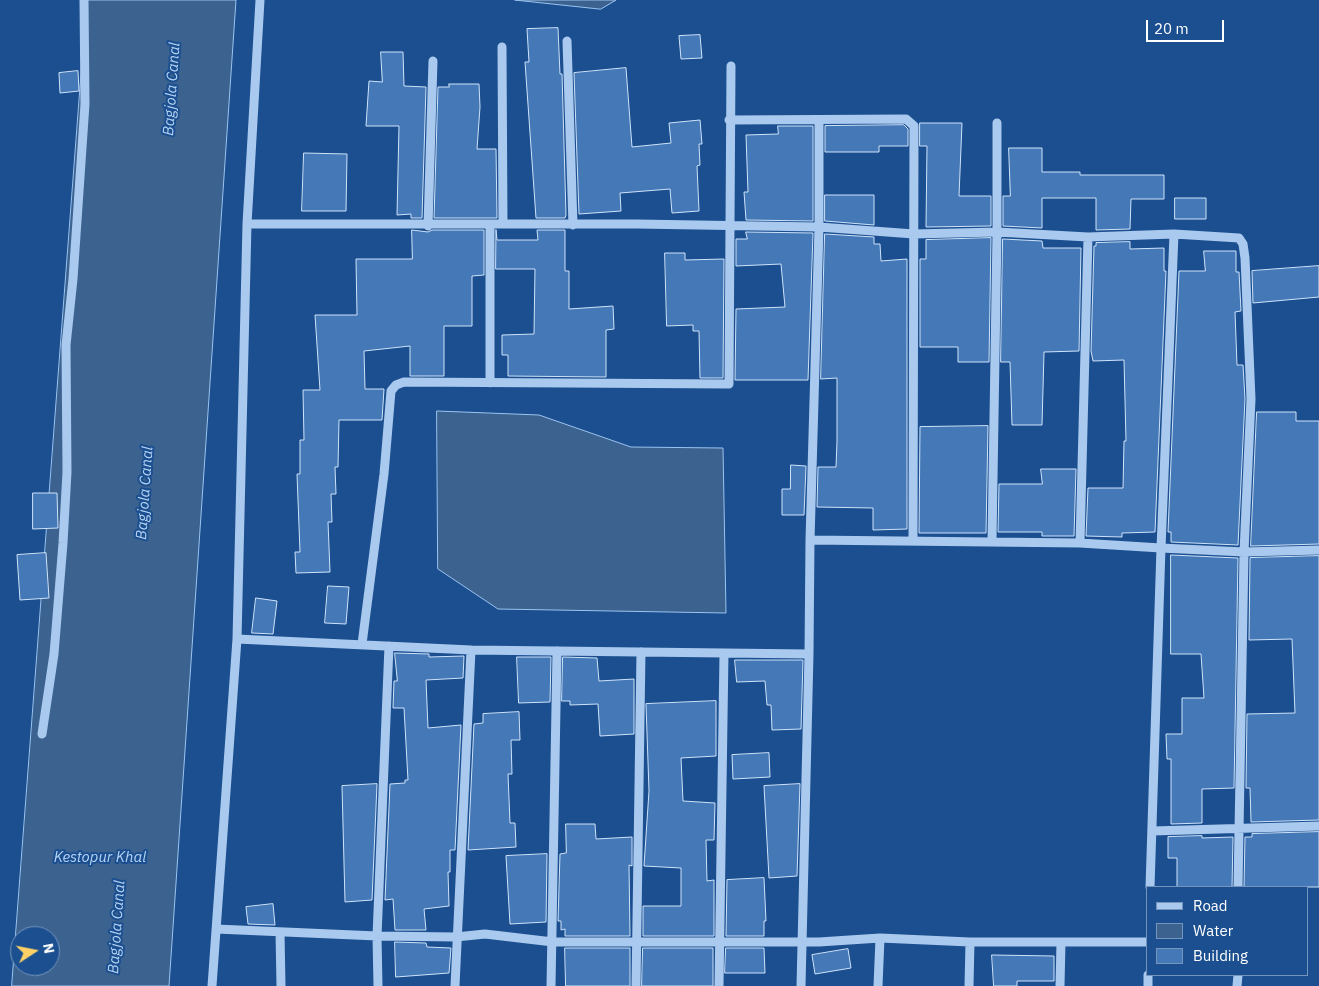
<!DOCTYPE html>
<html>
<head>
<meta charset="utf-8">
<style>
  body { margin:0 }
  #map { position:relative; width:1319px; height:986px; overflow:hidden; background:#1b4f8f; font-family:"IBM Plex Sans",sans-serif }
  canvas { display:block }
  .legend { position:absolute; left:1146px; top:886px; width:162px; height:90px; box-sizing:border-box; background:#1b4f8f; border:1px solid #7695bc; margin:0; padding:6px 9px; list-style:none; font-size:15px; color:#fff }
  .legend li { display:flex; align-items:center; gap:10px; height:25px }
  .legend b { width:25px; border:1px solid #7695bc }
  .north { position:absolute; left:10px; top:926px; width:50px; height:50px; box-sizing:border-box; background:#1b4f8f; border:1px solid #7695bc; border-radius:50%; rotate:79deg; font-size:14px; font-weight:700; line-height:20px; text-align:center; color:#fff }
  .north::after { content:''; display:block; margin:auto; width:18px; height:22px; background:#ffd166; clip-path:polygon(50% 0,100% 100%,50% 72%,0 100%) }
  .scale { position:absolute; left:1146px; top:20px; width:78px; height:22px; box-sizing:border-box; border:2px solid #fff; border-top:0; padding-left:6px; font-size:15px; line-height:18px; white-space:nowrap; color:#fff; -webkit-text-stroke:4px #1b4f8f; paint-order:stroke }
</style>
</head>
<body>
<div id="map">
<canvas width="1319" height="986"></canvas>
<ul class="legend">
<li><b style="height:6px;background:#a9c9ee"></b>Road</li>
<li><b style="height:14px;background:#3c6290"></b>Water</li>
<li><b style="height:14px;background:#4478b7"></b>Building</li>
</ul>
<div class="north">N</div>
<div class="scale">20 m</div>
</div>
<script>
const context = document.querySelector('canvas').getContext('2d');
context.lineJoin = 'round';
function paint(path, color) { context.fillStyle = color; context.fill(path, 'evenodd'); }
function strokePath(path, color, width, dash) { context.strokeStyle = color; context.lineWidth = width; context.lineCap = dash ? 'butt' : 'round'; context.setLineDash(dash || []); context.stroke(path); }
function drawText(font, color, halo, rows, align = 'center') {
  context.font = font + ' "IBM Plex Sans",sans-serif'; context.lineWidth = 4; context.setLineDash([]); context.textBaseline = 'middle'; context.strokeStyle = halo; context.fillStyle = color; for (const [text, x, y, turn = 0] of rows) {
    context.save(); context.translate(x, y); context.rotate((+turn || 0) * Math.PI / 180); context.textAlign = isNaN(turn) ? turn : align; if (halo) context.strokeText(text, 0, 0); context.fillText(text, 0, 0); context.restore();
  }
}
const water = new Path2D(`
  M87 0H236L169 986H12ZM20 936H50V966H20Z
  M515 0H616L601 9Z
  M437 411 539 415 631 447 723 448 726 613 498 609 438 569Z`);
paint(water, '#3c6290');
strokePath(water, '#9cc4f0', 1);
const building = new Path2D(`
  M558 28 560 74H562L566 215 565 218H536L525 62H529L527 29Z
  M700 35 702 58 681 59 679 36Z
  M381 52H403L404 86 426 87 422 218H411V214L397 215 399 126H366L369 81 382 82Z
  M626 68 632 147 671 143 669 123 700 120 702 144H699L700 165 697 166 699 211 672 213 670 189 620 193 621 211 579 214 574 73Z
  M78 71 79 91 60 93 59 73Z
  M449 84H479L480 107 477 149H496L497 218H434L438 87H449Z
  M920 123H962L959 196H991V226L926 227 927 146H920Z
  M904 125 908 129V146H879V152H825V126Z
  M778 126H813V221L746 220 744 192H748L746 135 778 134Z
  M1009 148H1042V172H1080V175H1164V199H1131L1130 229 1096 230V198H1042V228L1003 226V196H1010Z
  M304 153 347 154 346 211H302Z
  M825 195H874V225L825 221Z
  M1175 198H1206V219H1175Z
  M412 230 428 232 432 230H484V275L472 276V326H444V376H410V346L364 351 365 389H384L382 420H339L338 467H335L336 494H331L332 522H328L330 572 296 573 295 552H300L297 474H300V440H304L303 390H320L315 315H357L356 259H412Z
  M496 230 497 240H538L537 230H565V271H569V309L613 306 614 329 606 330V377L508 376V355H502V335L534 334 535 269H496Z
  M746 232 813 233 808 380H735L736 309 785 307 781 264 736 266V239H747Z
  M825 234 874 237V244H880L881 261 907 259V529L873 530V508L817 507 818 467H836L837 441V378L821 379Z
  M991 238 989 362H958V347H920V259H926V240Z
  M1003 239 1042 241 1043 248H1081L1079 351 1044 352 1042 425H1012L1010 362H1001Z
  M1130 242V249L1164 248V271H1166L1155 532 1122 533V537L1086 536 1088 488H1123L1124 441H1126L1124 360 1093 361 1091 351 1094 246H1096V243Z
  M1204 251H1236V272H1239L1241 311 1235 312 1237 365H1243L1245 399 1238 545 1171 542V532H1168L1179 271H1205Z
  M665 253H685V260L724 259 723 378H700L699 331H693V325L667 326Z
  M1319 266V297L1253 303 1252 271Z
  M1257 412H1296V421H1319V544L1251 546Z
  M988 426 986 533H919L920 427Z
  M791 465 806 466 804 515H782V489H790Z
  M1041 469H1076L1074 536H1042V532H998L999 484H1042Z
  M33 493H57L58 528 33 529Z
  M46 553 49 598 20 600 17 555Z
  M1171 555 1238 558 1234 788 1202 789V823L1171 824V759H1167L1166 734H1182V698H1204L1201 654H1171Z
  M1319 556V820L1251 822 1250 788H1246L1247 714 1295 713 1292 639 1249 640 1250 558Z
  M328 586 349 587 346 624 325 623Z
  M256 598 277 601 273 634 252 633Z
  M395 653 429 654V657L464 656 463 678 426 680 428 728 461 725 455 850H450V872H448L449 906 424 909 426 930H395L393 899 385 900 390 784 405 783V780H408L404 708H393L394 681H397Z
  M517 657H551L550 702 519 703Z
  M563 657 597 658 599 681 634 679V734L600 736 598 704 570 705V701H562Z
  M735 660H803L801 729 772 730 771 705H767L765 681 737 682Z
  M716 701V756L681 758 683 801 715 803 714 840H706L707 881 714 880V936H643V906H681V868L644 866 649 791 646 704Z
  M519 712 520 740H511L512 774H508L510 823H515L516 847 468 850 474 724 483 723V714Z
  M769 753 770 777 733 779 732 755Z
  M377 784 372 900 345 902 342 786Z
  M800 784 797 876 769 878 764 786Z
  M566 824H595L596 839 632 837V866L629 865 630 936H565V929L561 930V921H558L560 854 566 853Z
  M1319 832V887H1244L1245 837H1252V834Z
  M1202 836V838L1233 837 1232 887H1177V858H1168V837Z
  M547 854 546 922 510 924 506 856Z
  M764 878 766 921H764V936H726L727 880Z
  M273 904 275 925 248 924 246 907Z
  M395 942 426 943 427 947 451 948 449 973 396 977Z
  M565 948H630V986H566Z
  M643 948H713V986H642Z
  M726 948H764L765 973H725Z
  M848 949 851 968 815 974 812 955Z
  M992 955 1054 956V981H1017V986H994Z`);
paint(building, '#4478b7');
strokePath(building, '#cfe3fa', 1);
strokePath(new Path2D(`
  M567 41 573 225
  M502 47 503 224
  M729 120 906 119 914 126 913 541
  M247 224H637L819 227 914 234 997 232 1088 237 1174 234 1239 238 1243 244 1245 258 1251 399 1244 552 1238 887
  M490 224V383
  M428 226 433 61
  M1174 234 1161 548 1244 552 1319 550
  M810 540 819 227V120
  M992 541 997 232V123
  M1080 543 1088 237
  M237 639 471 650 809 654 810 540 1080 543 1161 548 1150 887
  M362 644 384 474 391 391 396 385 404 382 729 384 731 66
  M42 734 54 654 63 543 67 472 66 345 73 279 85 104 84 0
  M1153 831 1319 826
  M216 929 377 936 456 937 485 934 553 942H819L880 938 970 942H1148
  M280 932 281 986
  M212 986 237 639 247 224 260 0
  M378 986 377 936 389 646
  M455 986 471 650
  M551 986 557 651
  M636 986 641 652
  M719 986 724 653
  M801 986 809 654
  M878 986 880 938
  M969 986 970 942
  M1060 986 1061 942
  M1148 986V975
  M1237 986 1238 975`), '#a9c9ee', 9);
drawText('italic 15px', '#b5d3f5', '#1b4f8f', [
  ["Bagjola Canal",172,89,-86],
  ["Bagjola Canal",145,493,-86],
  ["Kestopur Khal",100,858],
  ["Bagjola Canal",117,927,-86]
]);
</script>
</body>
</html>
